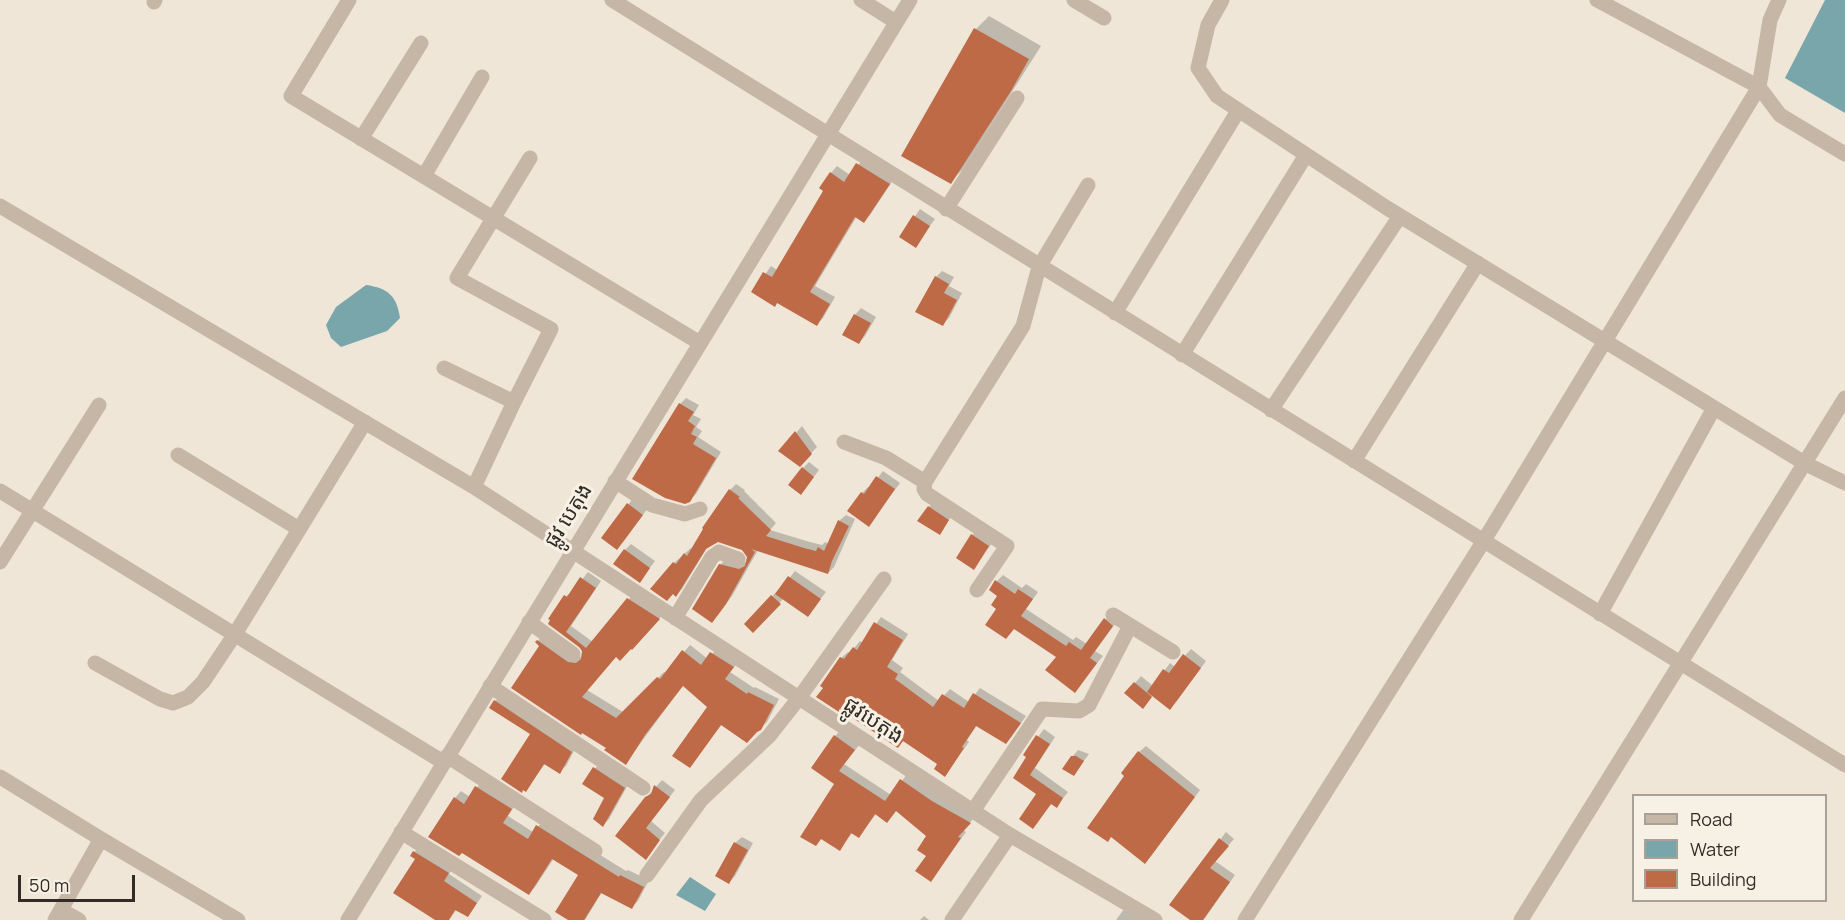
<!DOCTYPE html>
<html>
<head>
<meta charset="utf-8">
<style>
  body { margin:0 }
  #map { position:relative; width:1845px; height:920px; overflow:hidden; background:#efe6d8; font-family:Manrope,sans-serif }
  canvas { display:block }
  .legend { position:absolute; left:1632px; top:794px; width:195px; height:108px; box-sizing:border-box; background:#f7f0e4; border:2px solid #a9a198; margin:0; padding:8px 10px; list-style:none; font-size:18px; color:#332b26 }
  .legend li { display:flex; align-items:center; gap:12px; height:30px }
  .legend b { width:30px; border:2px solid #a9a198 }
  .scale { position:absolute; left:18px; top:875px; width:117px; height:27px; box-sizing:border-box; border:3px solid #332b26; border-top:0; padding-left:8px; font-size:18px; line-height:21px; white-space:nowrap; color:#332b26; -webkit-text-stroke:4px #f7f0e4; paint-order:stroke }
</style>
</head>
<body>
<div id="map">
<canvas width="1845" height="920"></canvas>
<ul class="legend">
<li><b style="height:8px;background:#c6b6a5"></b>Road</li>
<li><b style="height:16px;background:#79a6aa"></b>Water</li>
<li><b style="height:16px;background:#bf6a47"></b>Building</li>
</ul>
<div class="scale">50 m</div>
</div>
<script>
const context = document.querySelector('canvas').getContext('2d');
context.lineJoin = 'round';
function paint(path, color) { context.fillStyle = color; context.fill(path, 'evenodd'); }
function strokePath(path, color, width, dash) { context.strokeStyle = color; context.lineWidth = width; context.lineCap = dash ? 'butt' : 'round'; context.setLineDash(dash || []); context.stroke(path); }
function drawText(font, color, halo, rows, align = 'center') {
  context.font = font + ' Manrope,"Noto Sans Khmer",sans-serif'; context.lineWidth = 6; context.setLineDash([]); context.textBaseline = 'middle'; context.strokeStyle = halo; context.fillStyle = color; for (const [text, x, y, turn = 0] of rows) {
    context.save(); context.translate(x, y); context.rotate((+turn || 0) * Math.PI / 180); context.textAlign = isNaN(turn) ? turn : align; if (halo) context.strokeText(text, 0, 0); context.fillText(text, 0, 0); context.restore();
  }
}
paint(new Path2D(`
  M1825 0H1845V113L1785 78Z
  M366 285C388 288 397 296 400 318L387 331 341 347 331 338 326 325 336 307Z
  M690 877 716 894 705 911 676 895Z`), '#79a6aa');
paint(new Path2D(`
  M989 16 1041 46 963 169 950 182 903 155 976 29Z
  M864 158 895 177 870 215 864 221 857 216 815 286 835 297 823 318 817 324 778 302 775 305 753 292 771 266 777 270 825 191 821 188 831 173 837 166 850 175Z
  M920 209 935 219 915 246 901 237Z
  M942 271 954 277 949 286 962 293 949 318 943 324 936 277Z
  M861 308 876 317 865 336 859 343 855 315Z
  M686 398 699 405 693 415 701 419 696 427 702 431 698 437 721 452 696 494 689 501 680 404Z
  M802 426 817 447 800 465 781 451Z
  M809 462 819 470 807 486 803 468Z
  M883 471 900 483 869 525 862 493 868 487 870 488Z
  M736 484 745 490 744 491 776 523 770 530 810 542 822 545 825 542 829 544 839 521 846 515 855 519 834 567 828 573 758 550 732 596 718 615 720 565 727 558 749 563 746 551 723 541 713 543 708 546 682 589 676 595 674 563 691 548 693 549 730 490Z
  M634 497 648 508 623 542 603 538Z
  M935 501 954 513 939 533 929 507Z
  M979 529 995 539 974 568 972 535Z
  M631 544 655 561 640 581 625 550Z
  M795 571 826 592 808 615 784 598 753 630 746 624 778 590 779 591Z
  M588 572 601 581 571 626 593 642 634 593 665 612 638 642 617 655 587 690 623 712 664 672 666 673 690 645 708 659 718 647 739 661 730 672 754 688 755 687 779 699 767 722 760 729 722 724 690 766 709 707 683 685 626 763 608 748 542 646 537 642 544 634 574 656 583 657 584 650 550 623 566 596 573 591Z
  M1003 575 1022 588 1026 584 1038 592 1026 609 1073 640 1076 637 1087 644 1111 613 1118 620 1095 651 1103 656 1075 691 1058 656 998 608 999 595 997 581Z
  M881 617 908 634 892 660 903 668 900 672 939 701 950 689 969 702 980 688 1026 716 1012 736 1006 743 977 725 967 740 969 742 945 775 939 764 904 740 898 747 841 708 838 710 841 658 848 652 850 653 860 641 863 643Z
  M1191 649 1206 661 1176 702 1153 695 1149 700 1127 693 1141 676 1153 686 1170 663 1175 667Z
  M502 695 577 745 566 766 559 772 545 764 526 790 524 789 532 733 495 701Z
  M1044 729 1055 737 1035 768 1068 792 1057 806 1052 803 1033 827 1038 794 1015 778 1029 757 1025 754Z
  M841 730 860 744 844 764 891 795 908 773 976 816 963 830 966 832 931 880 928 836 897 810 877 813 859 836 853 832 840 849 835 736Z
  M1146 746 1200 790 1151 856 1112 836 1126 775 1139 752Z
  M1078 750 1089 754 1074 774 1072 757Z
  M601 761 630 781 609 819 603 825 606 798 584 783Z
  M662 780 675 790 651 821 665 833 645 858 646 798Z
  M482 781 517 802 508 816 533 832 544 820 626 871 628 870 649 880 638 901 632 907 602 892 585 920H571L580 874 554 858 535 887 529 893 455 798 461 791 470 797Z
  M1226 832 1234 839 1215 861 1235 875 1205 918 1203 920H1193L1171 905Z
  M742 837 753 843 735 876 729 882 735 843Z
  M421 846 454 866 449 874 482 896 468 916 457 909 449 920H437L414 852Z
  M1127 905 1152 920H1116Z
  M924 916 929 920H920Z`), '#0003');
paint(new Path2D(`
  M974 28 1029 59 1011 91 951 184 901 156Z
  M856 163 890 184 864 223 855 217 810 292 830 304 817 326 777 303 775 307 751 292 763 272 772 277 823 191 819 188 830 172 844 182Z
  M913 215 930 226 916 248 899 237Z
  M935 276 949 284 944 293 957 300 943 326 915 312Z
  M854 314 871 323 859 344 842 335Z
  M679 403 694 412 688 421 695 426 691 434 697 437 693 444 716 458 690 502 685 504 665 498 632 479Z
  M795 431 812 454 800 467 778 451Z
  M802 467 814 477 801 495 788 485Z
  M876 476 895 489 869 527 847 511 861 492 864 494Z
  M729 489 740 497 738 498 771 530 766 536 804 548 816 551 818 547 824 551 838 520 849 526 832 561 828 574 751 549 755 552 726 604 712 623 692 609 719 564 739 569 745 566 747 557 742 550 718 542 706 549 676 597 673 594 667 601 650 589 673 562 676 564 684 553 687 556 703 529 702 528Z
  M627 503 643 515 617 550 601 538Z
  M928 506 949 520 940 535 917 521Z
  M971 534 989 546 974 570 956 558Z
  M624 549 650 568 640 583 613 564Z
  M788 576 821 599 808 617 775 594Z
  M580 577 596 588 566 632 586 648 627 598 660 619 632 650 631 649 620 661 616 657 582 697 616 718 657 677 660 679 682 650 701 665 710 652 734 667 725 679 747 694 748 692 774 705 761 730 757 732 747 743 721 725 690 768 672 756 707 707 683 686 645 735 626 765 604 750 606 748 582 733 581 735 511 688 539 646 535 642 537 640 568 662 576 663 581 659 582 651 579 647 548 624 550 620 548 619 564 595 567 597Z
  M995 580 1015 594 1018 589 1033 599 1021 616 1066 646 1069 642 1081 650 1104 618 1113 626 1090 658 1097 663 1075 693 1045 670 1056 657 1014 629 1006 639 985 625 996 609 991 605 997 596 989 590Z
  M771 595 781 604 753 633 744 624Z
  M874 622 903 640 887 667 898 674 895 679 933 707 942 694 964 708 973 693 1021 723 1006 744 976 726 962 747 964 748 945 777 934 769 937 764 903 741 898 748 839 709V712L816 697 823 688 820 686 840 657 844 659 853 647 857 650Z
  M1183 654 1201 668 1170 710 1147 692 1163 669 1169 673Z
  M1134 682 1152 697 1143 709 1124 693Z
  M494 700 572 752 560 774 544 764 526 792 523 790 522 793 501 779 530 734 489 708Z
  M834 735 855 750 839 771 885 801 900 779 932 801 971 823 958 837 961 838 931 882 915 871 926 856 917 850 926 836 896 811 887 823 875 814 859 838 851 833 840 851 821 839 816 846 800 837 834 784 811 768Z
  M1036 735 1050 744 1030 775 1063 798 1057 808 1051 804 1033 829 1019 819 1036 794 1013 778 1026 757 1023 755Z
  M1138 751 1195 797 1145 864 1111 837 1108 842 1087 828 1124 776 1121 773Z
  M1071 756H1076L1084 761 1074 776 1062 769Z
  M593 767 625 788 603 827 593 819 604 798 582 784Z
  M654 785 670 797 646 828 660 840 646 860 615 836 645 797 651 794Z
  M475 786 512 809 503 823 528 839 536 825 619 877 620 875 644 887 632 909 601 893 584 920H568L555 912 578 875 552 859 529 895 462 853 459 856 428 837 454 797 464 804Z
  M1219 838 1229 846 1210 868 1230 882 1203 920H1190L1169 905Z
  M734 842 748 850 729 884 715 876Z
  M413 851 449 873 444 881 477 903 468 917 455 910 449 920H435L393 893 415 859 410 856Z`), '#bf6a47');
strokePath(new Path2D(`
  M349 0 291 96 700 343
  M612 0 1845 765
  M861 0 896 22
  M1074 0 1104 18
  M1222 0 1208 25 1198 68 1217 96 1387 208 1806 464 1845 483
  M1779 0 1770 20 1759 87 1780 115 1845 154
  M154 2 155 0
  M361 139 421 43
  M424 176 482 77
  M0 206 474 487 1010 835 1155 920
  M946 209 1017 98
  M1115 313 1238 111
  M1182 355 1306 155
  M444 368 514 402
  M1271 410 1400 216
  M844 442 886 458 925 482
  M178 455 299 529
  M1354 461 1478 263
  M615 481 652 505 685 514 700 509
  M474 487 514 402 551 329 457 278 530 158
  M0 491 443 762
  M0 562 99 405
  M977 590 1007 546 927 494 924 489 925 482 1023 326 1039 267 1088 185
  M1600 614 1714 408
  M1113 615 1173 652
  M675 618 712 557 719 552 738 559
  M529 622 573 654
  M95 663 160 699 173 703 188 697 203 682 235 634 365 422
  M490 686 643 788
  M447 756 595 851
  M0 777 101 839 238 920
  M973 811 1042 709 1079 711 1089 705 1130 626
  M401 832 544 920
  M647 875 701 800 769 736 799 698 884 579
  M61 910 79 920
  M55 920 101 839
  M348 920 910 0
  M952 920 1010 835
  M1245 920 1483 542 1759 87 1597 0
  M1521 920 1845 398`), '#c6b6a5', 15);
drawText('21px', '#332b26', '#f7f0e4', [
  ["ផ្លូវ បេតុង",569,516,-58],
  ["ផ្លូវបេតុង",873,721,33]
]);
</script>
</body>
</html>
